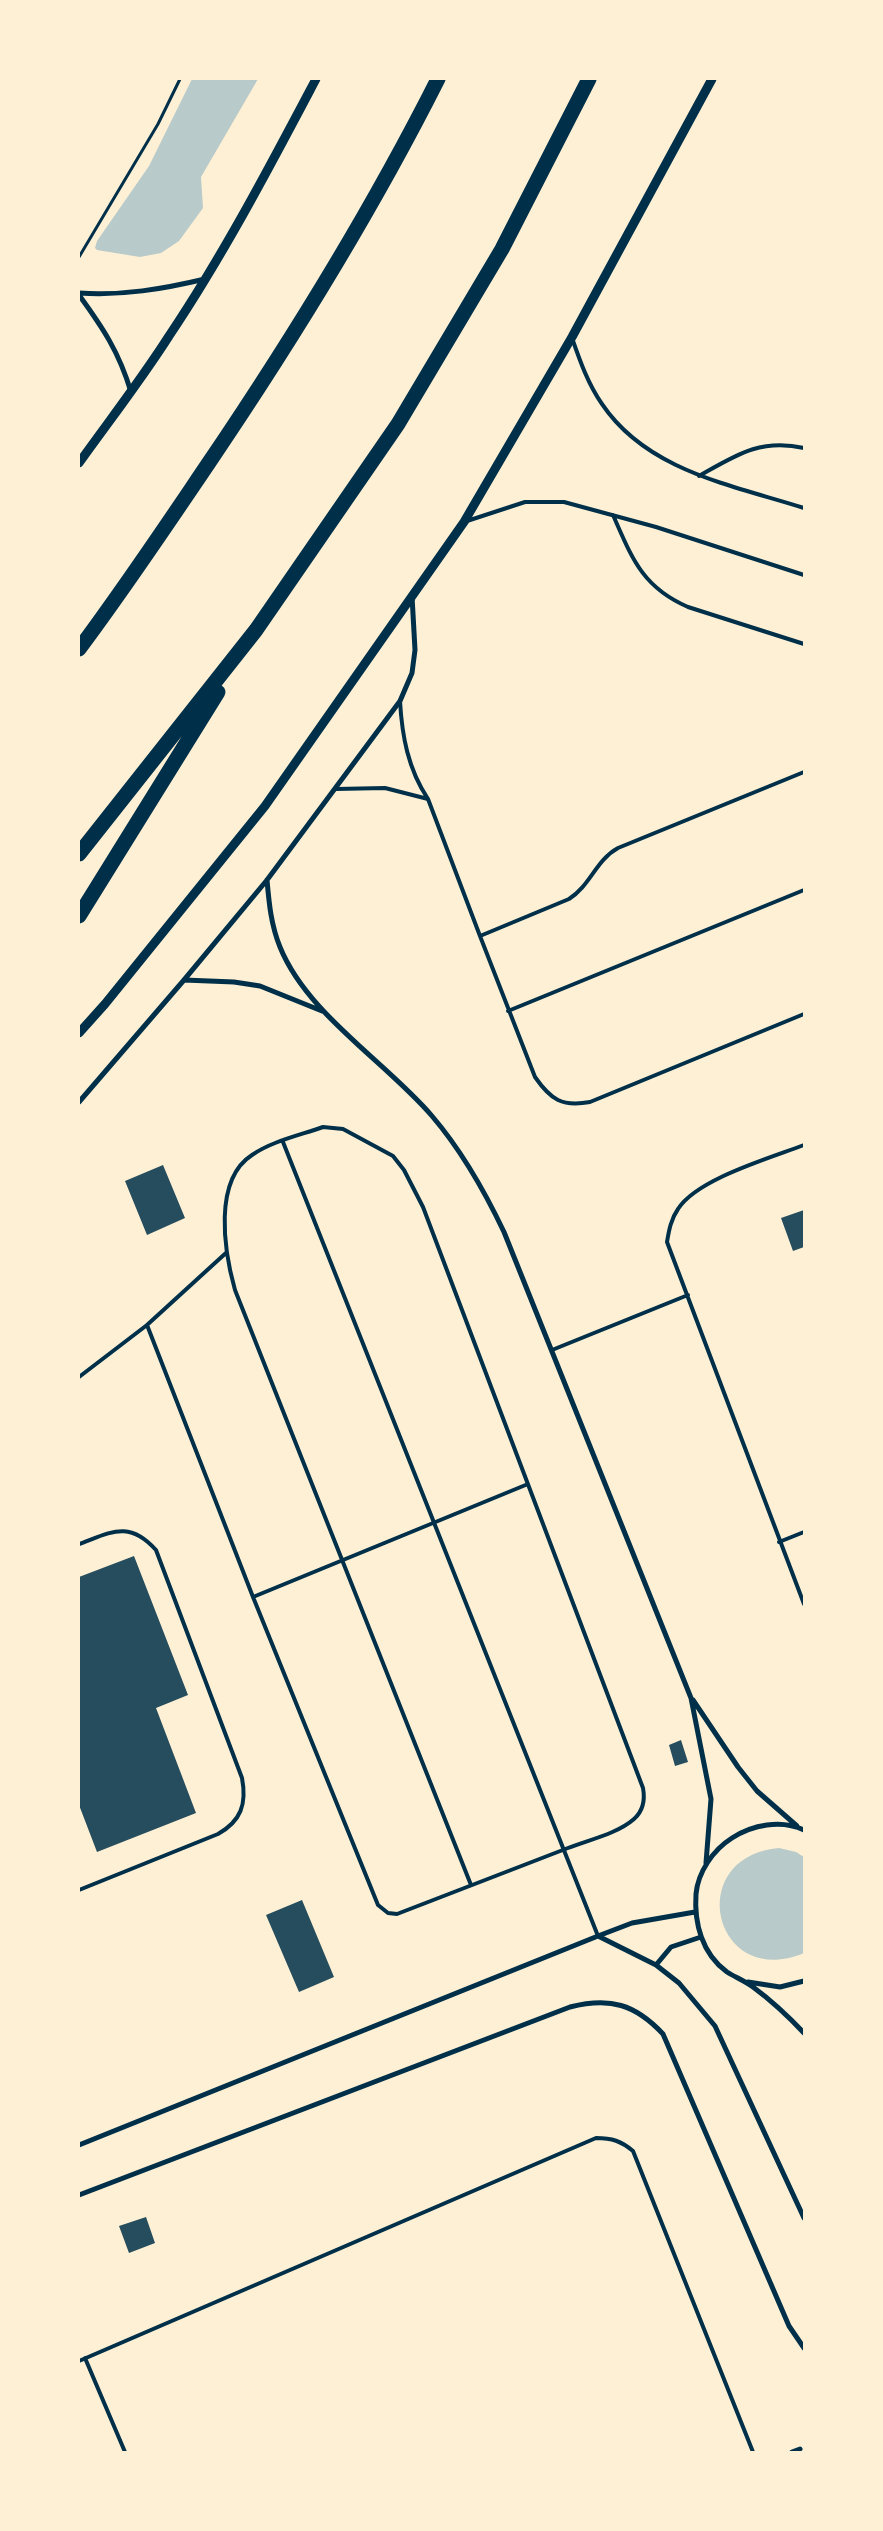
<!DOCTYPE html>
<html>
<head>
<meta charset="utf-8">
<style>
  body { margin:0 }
  #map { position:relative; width:883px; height:2531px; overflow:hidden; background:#fdf0d5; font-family:"Fira Sans Condensed",sans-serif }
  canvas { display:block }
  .frame { position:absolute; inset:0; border:80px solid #fdf0d5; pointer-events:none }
</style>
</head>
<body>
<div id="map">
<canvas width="883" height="2531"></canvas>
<div class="frame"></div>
</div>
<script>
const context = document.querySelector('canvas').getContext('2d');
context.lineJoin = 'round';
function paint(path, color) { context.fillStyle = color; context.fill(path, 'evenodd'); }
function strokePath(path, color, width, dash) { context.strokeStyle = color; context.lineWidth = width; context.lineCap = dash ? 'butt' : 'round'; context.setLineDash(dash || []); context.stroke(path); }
paint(new Path2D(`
  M192 79H258L201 177 203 208 179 241 161 253 140 257 97 250 95 248 97 241 149 166Z
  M779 1848 796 1852 804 1857V1953C714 1991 682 1857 779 1848Z`), '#b9caca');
paint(new Path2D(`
  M163 1165 185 1218 147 1235 125 1181Z
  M804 1210V1247L793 1251 781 1218Z
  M134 1556 188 1695 156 1708 196 1813 97 1852 79 1805V1577Z
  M681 1740 688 1762 675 1766 669 1745Z
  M302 1900 334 1977 299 1992 266 1915Z
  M146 2217 155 2243 129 2253 119 2226Z`), '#264d5e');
strokePath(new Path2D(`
  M79 257 158 124 180 79`), '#003049', 3);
strokePath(new Path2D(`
  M572 338C580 361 588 384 602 404 647 471 732 485 804 508
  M699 476C736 455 761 438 804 448
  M613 515C632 558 642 587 688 607L804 644
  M467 521 525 502H564L656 527 804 575
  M400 701C402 736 408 769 428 799L480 936
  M804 772 618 848C596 860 590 886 569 899L480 936 535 1077C551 1100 562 1107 590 1102L804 1014
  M336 789 385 788 428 799
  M508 1011 804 890
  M283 1142 598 1936
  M804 1145C770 1158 697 1179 678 1209 671 1219 669 1230 667 1242L804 1604
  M147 1325 253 1597 378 1905 388 1913 397 1914C454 1892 511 1870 568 1848 588 1840 617 1834 634 1819 643 1811 645 1799 643 1788L423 1207 404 1170 393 1156 343 1129 323 1127C301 1135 272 1141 252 1155 213 1180 224 1251 235 1290L471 1885
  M552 1350 688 1295
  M79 1377 147 1325 227 1252
  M779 1542 804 1532
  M79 1544C112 1532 129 1520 156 1550L242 1778C247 1804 241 1821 218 1834L79 1890
  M253 1597 528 1484
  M85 2358 125 2452
  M79 2361 596 2138C612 2138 621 2141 633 2151L753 2452`), '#003049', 4);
strokePath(new Path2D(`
  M79 293C122 296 163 289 205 279
  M79 295C103 328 119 352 131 392
  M267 880C269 903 271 925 280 947 307 1014 386 1062 432 1116 462 1151 485 1192 504 1232L691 1698 711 1799 706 1863
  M184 980 234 982 260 986 322 1011
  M79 1102 184 980 267 880 400 701 412 673 415 650 412 596
  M693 1700 738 1767 757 1791 797 1826
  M804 1830C781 1819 752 1825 732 1838 713 1850 698 1872 696 1894 694 1923 702 1954 727 1972 735 1977 745 1981 753 1987 772 2001 788 2016 804 2033
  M598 1936 656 1965 679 1983 715 2026 804 2218
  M656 1965 671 1947 701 1937
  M748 1982 780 1987 804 1981
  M79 2145 598 1936 632 1923 695 1912
  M79 2195 570 2007C610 1997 635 2004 663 2034L789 2326 804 2348
  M792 2452 800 2449`), '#003049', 5);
strokePath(new Path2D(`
  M79 463C109 421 141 380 169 336 224 254 270 166 316 79
  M79 1033 105 1004 265 806 464 522 572 337 712 79`), '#003049', 9);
strokePath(new Path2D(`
  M79 649C124 589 166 526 208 464 292 340 371 212 438 79
  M79 854 256 630 398 424 502 249 589 79
  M79 916 218 692`), '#003049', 15);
</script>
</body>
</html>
